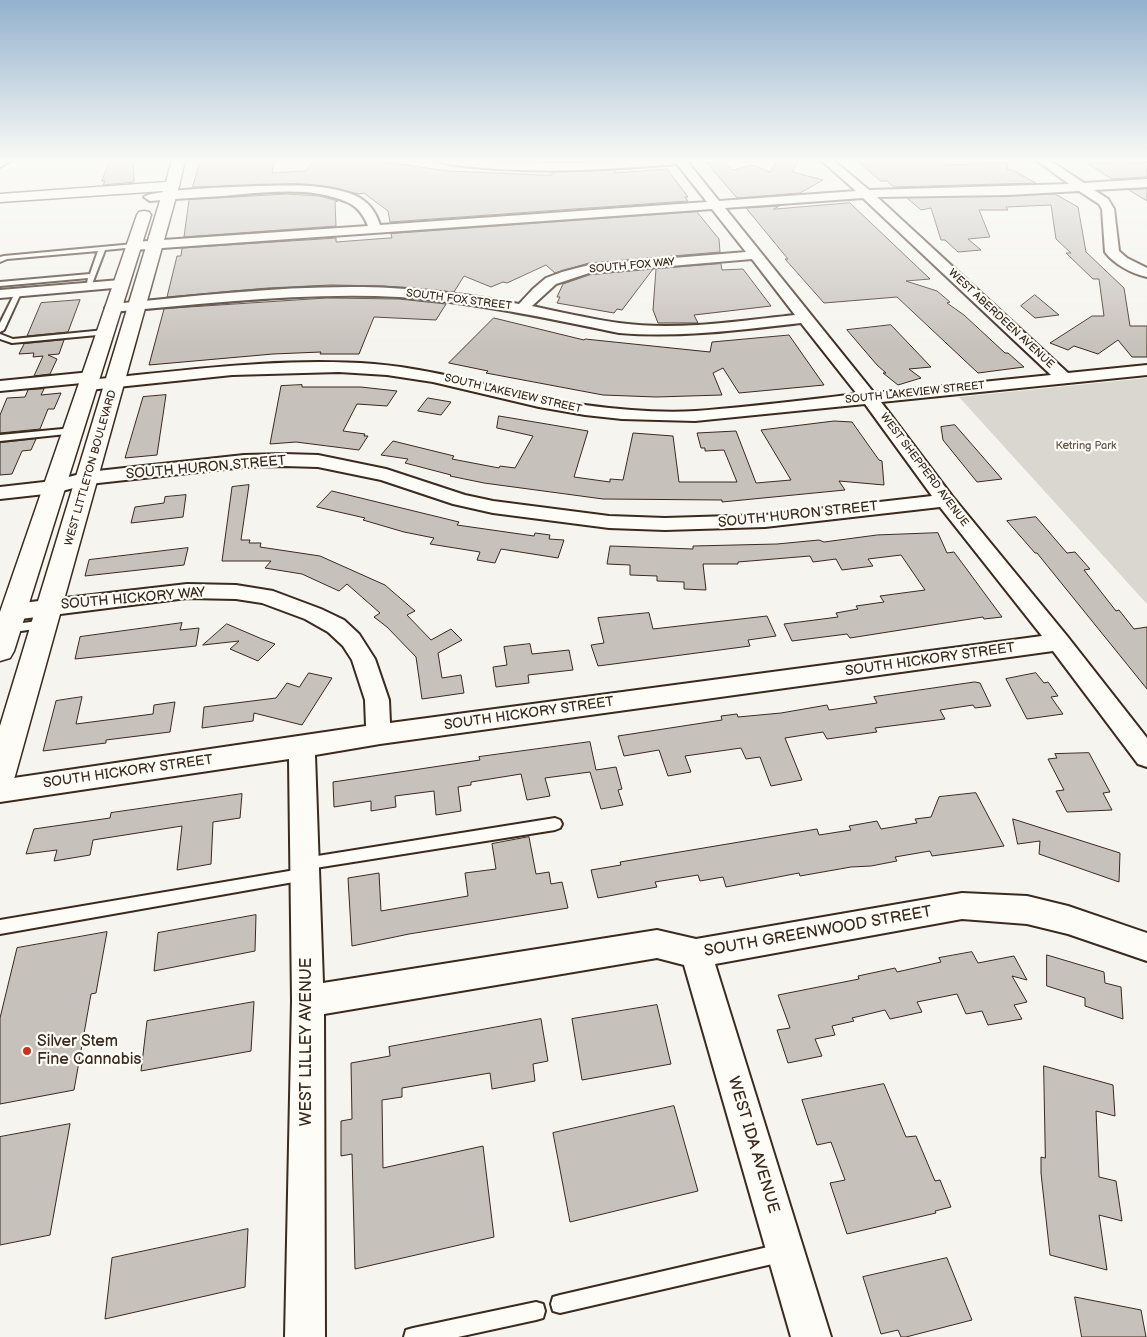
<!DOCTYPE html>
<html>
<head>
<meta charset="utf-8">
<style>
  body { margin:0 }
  canvas { display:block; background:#f5f4ee }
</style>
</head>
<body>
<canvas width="1147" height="1337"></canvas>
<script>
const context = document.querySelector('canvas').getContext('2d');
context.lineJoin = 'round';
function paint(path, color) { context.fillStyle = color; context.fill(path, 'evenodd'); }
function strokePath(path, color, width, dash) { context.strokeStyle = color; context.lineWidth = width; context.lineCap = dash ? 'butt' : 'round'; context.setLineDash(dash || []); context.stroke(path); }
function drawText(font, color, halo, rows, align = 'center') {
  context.font = font + ' "Balsamiq Sans",sans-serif'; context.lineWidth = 4.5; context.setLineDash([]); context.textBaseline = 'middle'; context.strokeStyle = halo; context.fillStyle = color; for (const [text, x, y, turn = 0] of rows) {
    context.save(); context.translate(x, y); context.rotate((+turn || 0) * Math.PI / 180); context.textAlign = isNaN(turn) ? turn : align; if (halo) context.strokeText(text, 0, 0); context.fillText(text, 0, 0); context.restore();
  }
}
paint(new Path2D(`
  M1147 378V604L959 397Z`), '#dad6d0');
const building = new Path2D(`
  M111 160H133L134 182 103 185 105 181H102Z
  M201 160H274L272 173 305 171 316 160H369L449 171 540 175H552V172L615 170V173L667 169 688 197H685L688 201 390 222 388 211 364 193 359 194 330 187 299 184 193 187Z
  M778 160H799L792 172 823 180 800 193 737 198 706 162 724 161 733 170 753 165 770 172Z
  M857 160H946V165L1008 163 1007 170H1012L1036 183 894 187 887 181H881Z
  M1127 161 1131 163 1147 162V177L1112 179 1088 164Z
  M1147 189V201L1129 190Z
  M287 194 319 196 338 201 335 202 336 226 184 237 189 200Z
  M1055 194 1078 207 1086 252 1124 288 1130 326H1147V357H1132L1118 340 1098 354 1074 346 1068 350 1050 343 1092 316H1104L1099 279H1093L1066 253H1071L1056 239 1051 205 1006 207 1008 210H979L990 237 968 239 981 250 958 252 945 240H941L931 208 921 210 907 198Z
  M850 203 930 279 906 281 937 291 950 302 947 303 964 315 1005 353H1008L1024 367 978 373 897 297 824 303 785 259H788L746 208 779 206 774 209Z
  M697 212 719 239 720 252 589 263 555 273 546 265 507 283 503 282 491 287 464 276 454 292 383 286 331 285 268 288 167 297 177 256H181L182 248 336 238V242L389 238H392L391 234Z
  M721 264 722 270 743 269 771 306 694 315 698 323H658L653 310 656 269Z
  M653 269 622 310 617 309 614 313 557 303 560 297H557L563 284 589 275Z
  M1035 295 1059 315 1035 318 1021 306Z
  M327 298 399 299 446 304 436 320 374 317 359 354H320L321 352 273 354 149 365 164 309Z
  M80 300 68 332 27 336 41 303Z
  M494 318 584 340 585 339 710 352 712 342 789 335 824 385 739 393 723 368 713 373 722 395 656 397 603 395 486 373 488 371 449 363Z
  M891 325 931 367 909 369 921 378 898 385 883 373H886L877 365 847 330Z
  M64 340 59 354 48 355 57 359 50 374 34 376 43 356 33 357 34 353 19 354 24 344Z
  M302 385V387H361L397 391 387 406 357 404 343 431 365 434 364 436H368L359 450 296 442 270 444 281 386Z
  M44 389 41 395 61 393 54 409H48L40 429 0 433V415L7 398 25 397 28 390Z
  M166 395 157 455 125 458 143 397Z
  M428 398 451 402 441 415 418 411Z
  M499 416 588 431 574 477 610 482V479L623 480 633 433 673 436 679 482H737L724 450 705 451V448H701L697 433 736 431 756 483 791 480 761 430 834 421 852 422 879 460 882 461 884 485 839 481 845 490 722 502V500L603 499 484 483 450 476 451 475 405 463 408 459 381 455 393 441 454 456 452 459 499 468 500 466 515 468 533 436 497 428Z
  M955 425 1002 479 977 482 943 440 941 427Z
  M36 439 31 450 22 451 12 474 0 475V443Z
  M249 485 241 540H250L249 543H261L260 547 320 556 385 585 415 611 407 615 431 640 451 629 462 640 438 653 442 678 461 675 464 693 422 699 416 657 387 627 374 617 380 613 347 584 339 591 302 574 265 568 271 561H222L232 487Z
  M332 491 459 522 457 525 534 536 535 533 550 535 549 539 564 540 558 558 501 549 495 563 477 560 480 552 430 544 434 538 404 532 363 520 365 518 317 507Z
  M186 495 183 517 131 523 135 507 164 503 165 497Z
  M1036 517 1067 553 1075 552 1090 569 1084 570 1116 611 1119 610 1134 629 1147 627V689L1037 553H1035L1007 521Z
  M938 533 947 553 954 552 1002 617 984 619 983 617 850 638 847 634 792 641 784 624 838 617 836 613 858 609 856 606 884 602 880 596 925 590 901 555 868 559 873 566 842 570 836 559 813 562 810 556 738 562V564H703L706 590 684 589V582L657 581V576L630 575V565L607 564 610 546 693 549V546L777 544 819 540 824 542 877 535Z
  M188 548 184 565 85 576 89 560Z
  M649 613 653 629 767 616 776 636 748 640 750 646 598 666 591 645 604 643 598 618Z
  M182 623 180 630 199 628 196 646 75 659 80 637Z
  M227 624 262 639 275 644 258 661 230 649 239 641 203 645Z
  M530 644 532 654 569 650 573 670 528 675 529 683 496 687 493 667 507 665 504 647Z
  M309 673 332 678 302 725 254 713 253 721 202 728 204 707 276 698 287 683 299 687Z
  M1036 673 1044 683 1048 682 1058 696 1051 697 1063 714 1027 719 1006 679Z
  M975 682 980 683 991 706 975 708 973 705 940 710 945 719 875 728 877 732 827 739 823 732 785 738 802 780 771 786 760 757 746 759 741 748 685 756 691 772 668 776 659 750 624 756 618 736 722 720 721 716 737 714 738 717 781 713 827 705 829 710 877 703 874 697Z
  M82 697 76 724 153 714 154 705 175 702 170 732 106 740V743L43 751 56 701Z
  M590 742 596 770 616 767 622 789 618 790 623 805 601 809 590 772 545 778 550 796 527 800 521 774 471 782V785L458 787 461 811 436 815 434 791 395 796 396 807 371 811V801L334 807 333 782 480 760 479 757Z
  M1089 753 1110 792 1103 793 1112 810 1067 812 1056 791 1064 790 1048 759 1057 758 1055 754Z
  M976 793 1004 846 932 856 930 851 895 857 897 861 871 866 851 867 800 876 799 873 726 887 723 877 700 881 698 875 655 882 657 887 598 898 591 870 621 865 620 862 817 829 819 835 851 830 849 826 877 821 881 829 917 823 915 819 931 817 939 797Z
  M242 794 240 818 213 822 211 864 177 870 182 826 93 840 90 855 54 861 57 850 26 854 34 829 110 818 111 813Z
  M1013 819 1120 853 1119 882 1039 854 1040 841 1018 844Z
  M529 837 536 874 549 872 551 884 562 882 568 908 409 934 352 946 348 878 379 873 381 911 468 896 465 873 496 869 492 844Z
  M256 915 255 951 154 971 158 933Z
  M107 932 96 993 91 994 74 1090 0 1104V1018L17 948Z
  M972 952 978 963 1014 956 1027 980 1012 976 1027 1002 1014 1005 1022 1019 988 1025 982 1011 966 1014 957 994 917 1002 922 1012 890 1019 885 1010 852 1018 854 1021 832 1026 835 1035 815 1039 822 1056 788 1063 777 1030 790 1028 778 995 859 979 858 976 895 968 897 972 941 962 939 958Z
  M1047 955 1104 972 1105 983 1121 987 1123 1019 1085 1006V998L1047 986Z
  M254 1002 251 1051 141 1071 147 1021Z
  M657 1005 671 1064 582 1080 572 1019Z
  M541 1019 548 1061 533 1064 535 1081 492 1089 490 1073 402 1088V1097L382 1100 383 1168 483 1146 494 1237 355 1269 352 1154 341 1156V1121L352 1119 351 1063 390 1056 389 1047Z
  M1044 1066 1113 1085 1115 1116 1096 1111 1099 1177 1116 1181 1122 1221 1099 1215 1107 1270 1050 1255 1041 1173V1157L1045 1158Z
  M884 1084 906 1137 916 1136 935 1181 940 1180 951 1207 935 1211 936 1213 847 1234 830 1183 845 1180 831 1142 817 1145 802 1100Z
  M674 1106 698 1191 570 1222 553 1133Z
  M70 1124 50 1235 0 1245V1137Z
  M248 1229 245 1287 105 1319 112 1258Z
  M947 1258 972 1320 906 1337H901L898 1330 881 1334 863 1277Z
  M1075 1297 1141 1310 1146 1337H1082Z`);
paint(building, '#c7c1bb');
strokePath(building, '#3b2a1e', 1);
const lane = new Path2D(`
  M134 244 136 245V247L105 250 92 284 87 283 88 278 0 286V282L90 274 98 251 7 259 0 262V257L4 256Z
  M18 291 21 293 4 330 0 332V323L15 293Z
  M105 330H108V334L12 343 0 339V334L13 339Z
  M73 428 76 429V433L0 441V435Z
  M45 620 49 621 50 624 49 627 0 634V626Z
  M555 818 560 820 562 824 560 828 555 830 309 869 312 874 310 878 305 880 0 934V920L301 869 298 864 300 860 305 858Z
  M781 1244 787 1247 790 1253 787 1259 781 1262 560 1313 553 1311 551 1304 553 1297 560 1295Z
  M536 1302 543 1304 545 1311 543 1318 536 1320 458 1337H404L406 1330 413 1328Z`);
const street = new Path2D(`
  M0 160H12L0 167Z
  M438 160 561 163 686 160 719 201 856 191 821 160H833L869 190 1069 184 1036 160H1049L1084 183 1147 179V187L1094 190 1108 199 1114 209 1119 251 1127 258 1147 268V277C1132 274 1114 264 1105 252L1102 209 1099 204 1079 191 1008 195 877 197 1068 373 1147 365V375L881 402 952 496 1067 636 1147 738V767L1138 764 1053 651 380 744 315 755 323 983 657 930 696 939 962 893 1027 896 1068 906 1147 933V961L1068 934 1027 924 962 919 715 964 831 1337H791L684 965 657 958 324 1014 325 1337H285L292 1001 289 759 0 802V780L366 726 365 700 352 660 343 646 328 632 305 619 262 603 236 599 187 598 13 620 5 617 2 612 5 607 13 604 187 584 236 585 273 591 321 609 344 620 359 634 375 659 389 700 390 723 1042 636 940 507 765 527 665 530 609 528 493 513 453 504 381 480 318 467 284 466 244 467 89 484 54 493 0 499V487L53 481 88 472 244 455 284 454 318 455 386 469 465 495 493 501 609 516 665 518 765 515 932 496 865 404 695 421 622 419 585 415 539 407 433 382 387 375 339 372 232 375 89 390 83 389 81 385 82 383 0 391V381L91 372 97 373 99 377 98 379C190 370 281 357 374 364 446 370 514 395 585 405 621 410 660 413 696 411 750 407 804 400 857 394L801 323C740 330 680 338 619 333 546 318 473 302 399 297 303 292 207 304 112 312L107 311 105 308 107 305 112 304C195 296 279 286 363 287 415 288 467 294 519 304L533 289 546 278 562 272 589 265 746 252 712 209 134 250 127 246 134 242 368 226C364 216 359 208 349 203 311 185 263 193 223 196 199 197 174 199 150 201L144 197C152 188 292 184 311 186 327 188 346 190 360 198 371 205 376 213 380 225L707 202 677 164C606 170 534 174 463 166 455 165 444 165 438 160ZM863 198 1051 375 874 393 725 208ZM752 259 795 315C737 321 677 331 619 323 590 319 561 312 532 306L556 284 589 273Z
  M120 280 125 281 127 284 125 287 0 298V290Z`);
const secondary = new Path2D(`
  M172 160H185L179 186 15 776 11 785 0 788V726L163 191 0 202V194L166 182Z
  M144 211 149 212 151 215 14 651 10 658 0 661V612L137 215 139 212Z`);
strokePath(lane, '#3b2a1e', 4);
strokePath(street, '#3b2a1e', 4);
strokePath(secondary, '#3b2a1e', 3);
paint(lane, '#fdfcf7');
paint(street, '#fdfcf7');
paint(secondary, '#fdfcf7');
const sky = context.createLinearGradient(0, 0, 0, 348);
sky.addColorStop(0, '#93b1cd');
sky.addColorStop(0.46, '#fafaf7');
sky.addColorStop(1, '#fafaf700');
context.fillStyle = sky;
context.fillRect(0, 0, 1147, 348);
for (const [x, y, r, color] of [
  [27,1051,5,"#c8321e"]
]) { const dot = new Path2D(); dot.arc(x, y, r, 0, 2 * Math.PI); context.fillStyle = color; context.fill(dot); strokePath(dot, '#fdfcf7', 2); }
drawText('11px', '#3b2a1e', '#fdfcf7', [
  ["SOUTH FOX WAY",632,266,-5],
  ["SOUTH FOX STREET",459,300,7],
  ["WEST ABERDEEN AVENUE",1001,319,43],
  ["SOUTH LAKEVIEW STREET",915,393,-6],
  ["SOUTH LAKEVIEW STREET",513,394,13],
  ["WEST LITTLETON BOULEVARD",91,468,-74],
  ["WEST SHEPPERD AVENUE",924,470,53]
]);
drawText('11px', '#63554a', '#fdfcf7', [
  ["Ketring Park",1086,446]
]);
drawText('14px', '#3b2a1e', '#fdfcf7', [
  ["SOUTH HURON STREET",206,468,-5],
  ["SOUTH HURON STREET",798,515,-6],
  ["SOUTH HICKORY WAY",133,599,-5],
  ["SOUTH HICKORY STREET",930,660,-8],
  ["SOUTH HICKORY STREET",529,714,-8],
  ["SOUTH HICKORY STREET",128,772,-8]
]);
drawText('16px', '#3b2a1e', '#fdfcf7', [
  ["SOUTH GREENWOOD STREET",818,932,-10],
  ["WEST LILLEY AVENUE",307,1042,-90],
  ["WEST IDA AVENUE",753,1145,73]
]);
drawText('16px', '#3b2a1e', '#fdfcf7', [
  ["Silver Stem",37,1042],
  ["Fine Cannabis",37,1060]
], 'left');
</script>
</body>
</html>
